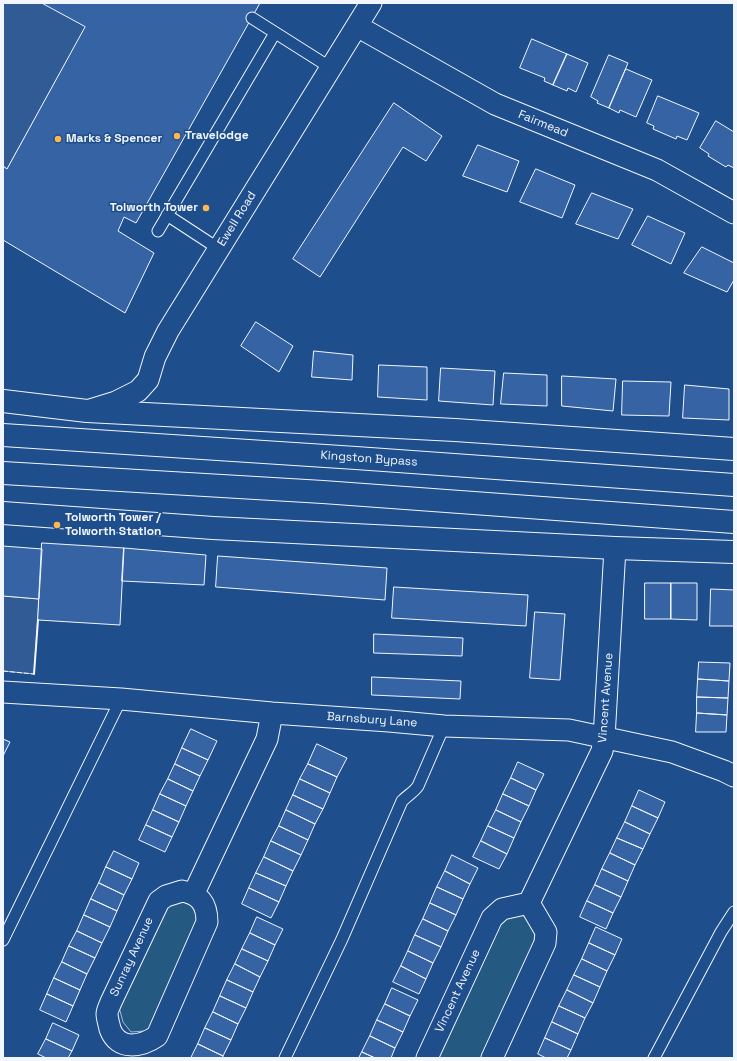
<!DOCTYPE html>
<html>
<head>
<meta charset="utf-8">
<style>
  body { margin:0 }
  #map { position:relative; width:737px; height:1061px; overflow:hidden; background:#1f4e8c; font-family:"Space Grotesk",sans-serif }
  canvas { display:block }
  .frame { position:absolute; inset:0; border:4px solid #f2f6ff; pointer-events:none }
</style>
</head>
<body>
<div id="map">
<canvas width="737" height="1061"></canvas>
<div class="frame"></div>
</div>
<script>
const context = document.querySelector('canvas').getContext('2d');
context.lineJoin = 'round';
function paint(path, color) { context.fillStyle = color; context.fill(path, 'evenodd'); }
function strokePath(path, color, width, dash) { context.strokeStyle = color; context.lineWidth = width; context.lineCap = dash ? 'butt' : 'round'; context.setLineDash(dash || []); context.stroke(path); }
function drawText(font, color, halo, rows, align = 'center') {
  context.font = font + ' "Space Grotesk",sans-serif'; context.lineWidth = 3; context.setLineDash([]); context.textBaseline = 'middle'; context.strokeStyle = halo; context.fillStyle = color; for (const [text, x, y, turn = 0] of rows) {
    context.save(); context.translate(x, y); context.rotate((+turn || 0) * Math.PI / 180); context.textAlign = isNaN(turn) ? turn : align; if (halo) context.strokeText(text, 0, 0); context.fillText(text, 0, 0); context.restore();
  }
}
const green = new Path2D(`
  M189 900 197 911 199 925 154 1026 145 1031 131 1032 123 1022 119 1007 167 909 175 901Z
  M514 913 528 917 535 929 534 944 484 1058H437L501 922Z`);
paint(green, '#245a82');
strokePath(green, '#a8bbd7', 1);
const parking = new Path2D(`
  M3 3H198L69 57 7 169 3 166Z
  M3 596 39 599 34 674 3 671Z`);
paint(parking, '#305b95');
strokePath(parking, '#a8bbd7', 1);
const building = new Path2D(`
  M42 3H260L136 223 124 217 118 231 154 253 125 313 3 240V166L7 169 85 27Z
  M532 39 567 54 553 85 544 81 545 78 520 68Z
  M567 54 588 63 576 92 568 88 567 91 553 85Z
  M609 55 628 63 609 108 597 103 598 101 591 97Z
  M626 69 652 80 636 117 620 110 619 113 609 108Z
  M658 96 699 113 687 140 677 136 676 139 653 129 654 126 647 123Z
  M394 103 442 136 426 161 403 147 320 277 293 259Z
  M716 121 734 132V168L728 165 726 167 708 156 709 154 700 148Z
  M478 145 519 161 507 192 463 176Z
  M536 169 575 185 562 218 520 202Z
  M592 193 633 209 618 239 576 224Z
  M648 216 685 233 671 264 632 245Z
  M702 247 734 263V280L727 292 684 273Z
  M256 322 293 346 279 372 241 346Z
  M314 351 353 355 352 380 312 377Z
  M379 365 427 367V400L378 397Z
  M441 368 495 371 493 405 439 401Z
  M504 373 547 375V406L501 404Z
  M562 376 616 379 613 411 562 406Z
  M623 381 671 382 669 416 622 415Z
  M685 385 729 389V420L683 418Z
  M42 543 124 548 120 625 38 620Z
  M3 546 42 549 39 599 3 596Z
  M124 548 206 555 204 585 122 581Z
  M218 556 387 568 385 600 216 587Z
  M645 583H671V619H645Z
  M671 583H697V620L671 619Z
  M394 587 528 595 526 626 392 618Z
  M711 589 734 590V626H710Z
  M535 612 565 614 560 680 530 678Z
  M374 634 463 638 462 656 374 653Z
  M699 662 730 663 729 681 698 679Z
  M372 677 461 681 460 699 372 695Z
  M698 679 729 681 728 698 697 697Z
  M697 697 728 698 727 715 697 713Z
  M697 713 727 715 726 732H696Z
  M191 729 217 741 208 760 182 748Z
  M3 739 10 742 3 756Z
  M317 744 347 758 337 777 308 764Z
  M182 748 208 760 200 776 175 764Z
  M518 762 544 774 536 790 511 778Z
  M175 764 200 776 193 791 168 779Z
  M308 764 337 777 330 793 300 779Z
  M511 778 536 790 529 806 503 794Z
  M168 779 193 791 186 806 160 794Z
  M300 779 330 793 323 809 293 795Z
  M639 790 665 802 658 818 632 806Z
  M160 794 186 806 179 822 153 810Z
  M503 794 529 806 521 822 496 810Z
  M293 795 323 809 315 824 286 810Z
  M632 806 658 818 650 834 625 822Z
  M153 810 179 822 172 837 146 825Z
  M286 810 315 824 308 840 279 826Z
  M496 810 521 822 514 838 488 826Z
  M625 822 650 834 643 849 617 838Z
  M146 825 172 837 165 852 139 840Z
  M279 826 308 840 301 855 271 841Z
  M488 826 514 838 507 854 481 841Z
  M617 838 643 849 635 865 610 853Z
  M271 841 301 855 293 871 264 857Z
  M481 841 507 854 499 869 473 857Z
  M114 851 139 863 132 879 106 867Z
  M610 853 635 865 628 881 602 869Z
  M452 855 478 868 470 884 445 871Z
  M264 857 293 871 286 886 256 873Z
  M106 867 132 879 124 895 99 883Z
  M602 869 628 881 621 897 595 885Z
  M445 871 470 884 463 899 437 887Z
  M256 873 286 886 279 902 249 888Z
  M99 883 124 895 117 911 91 899Z
  M595 885 621 897 613 913 587 901Z
  M437 887 463 899 456 915 430 903Z
  M249 888 279 902 271 918 242 904Z
  M91 899 117 911 110 927 84 915Z
  M587 901 613 913 606 929 580 917Z
  M430 903 456 915 448 931 423 919Z
  M84 915 110 927 102 943 77 931Z
  M257 917 283 929 275 945 250 933Z
  M423 919 448 931 441 947 415 935Z
  M596 927 622 939 615 955 589 943Z
  M77 931 102 943 95 958 69 946Z
  M250 933 275 945 268 961 242 949Z
  M415 935 441 947 433 963 408 951Z
  M589 943 615 955 607 971 582 959Z
  M69 946 95 958 87 974 62 962Z
  M242 949 268 961 260 977 235 964Z
  M408 951 433 963 426 979 401 966Z
  M582 959 607 971 600 987 574 975Z
  M62 962 87 974 80 990 54 978Z
  M235 964 260 977 253 992 227 980Z
  M401 966 426 979 419 994 393 982Z
  M574 975 600 987 593 1003 567 990Z
  M54 978 80 990 73 1006 47 994Z
  M227 980 253 992 246 1008 220 996Z
  M392 988 418 1000 410 1016 385 1004Z
  M567 990 593 1003 585 1018 559 1006Z
  M47 994 73 1006 66 1022 40 1010Z
  M220 996 246 1008 238 1024 213 1012Z
  M385 1004 410 1016 403 1032 377 1020Z
  M559 1006 585 1018 578 1034 552 1022Z
  M213 1012 238 1024 231 1040 205 1028Z
  M377 1020 403 1032 395 1048 370 1036Z
  M552 1022 578 1034 571 1050 545 1038Z
  M53 1023 79 1035 72 1051 46 1039Z
  M205 1028 231 1040 223 1056 198 1044Z
  M370 1036 395 1048 391 1058H375L362 1052Z
  M545 1038 571 1050 567 1058H546L538 1054Z
  M46 1039 72 1051 68 1058H46L38 1054Z
  M198 1044 223 1056V1058H191Z
  M362 1052 375 1058H359Z`);
paint(building, '#3563a3');
strokePath(building, '#f2f6ff', 1);
const lane = new Path2D(`
  M252 18 331 68
  M167 215 219 249
  M158 231 275 33
  M3 940 121 699
  M285 1058 342 939 402 801C408 795 414 792 418 786L444 726
  M654 1058 721 932 734 912`);
const street = new Path2D(`
  M357 26 495 104 657 170 734 213
  M90 410 116 402 138 391 148 380 155 357 168 331 371 3
  M3 692 121 699 272 713 389 721 444 726 569 730 672 752 724 771 734 776
  M182 891C200 894 207 904 207 922L157 1036C141 1047 118 1051 110 1029 109 1024 107 1018 107 1014 107 1010 110 1005 111 1002L159 901 166 896Z
  M194 893 267 739 272 713
  M529 903 602 751 604 738 615 548
  M427 1058 492 918 502 909 529 903
  M492 1058 545 943 546 932 529 903`);
const highway = new Path2D(`
  M3 401 87 411 455 430 734 449
  M3 435 356 458 734 485
  M3 473 323 492 734 522
  M3 513 213 528 615 548 734 552`);
strokePath(lane, '#f2f6ff', 13);
strokePath(street, '#f2f6ff', 23);
strokePath(highway, '#f2f6ff', 24);
strokePath(lane, '#1f4e8c', 11);
strokePath(street, '#1f4e8c', 21);
strokePath(highway, '#1f4e8c', 22);
strokePath(new Path2D(`
  M3 671 34 674`), '#f2f6ff', 1, [5, 2]);
strokePath(new Path2D(`
  M34 674 38 620`), '#f2f6ff', 2);
for (const [x, y, r, color] of [
  [177,136,4,"#ffb74d"],
  [58,139,4,"#ffb74d"],
  [206,208,4,"#ffb74d"],
  [57,525,4,"#ffb74d"]
]) { const dot = new Path2D(); dot.arc(x, y, r, 0, 2 * Math.PI); context.fillStyle = color; context.fill(dot); strokePath(dot, '#1f4e8c', 1.5); }
drawText('12px', '#f2f6ff', '#1f4e8c', [
  ["Fairmead",543,124,22],
  ["Ewell Road",237,219,-58],
  ["Kingston Bypass",369,459,4],
  ["Vincent Avenue",606,698,-86],
  ["Barnsbury Lane",372,720,4],
  ["Sunray Avenue",132,957,-65],
  ["Vincent Avenue",458,991,-65]
]);
drawText('bold 12px', '#f2f6ff', '#1f4e8c', [
  ["Travelodge",185,136],
  ["Marks & Spencer",66,139],
  ["Tolworth Tower",198,208,"right"],
  ["Tolworth Tower /",65,518],
  ["Tolworth Station",65,532]
], 'left');
</script>
</body>
</html>
